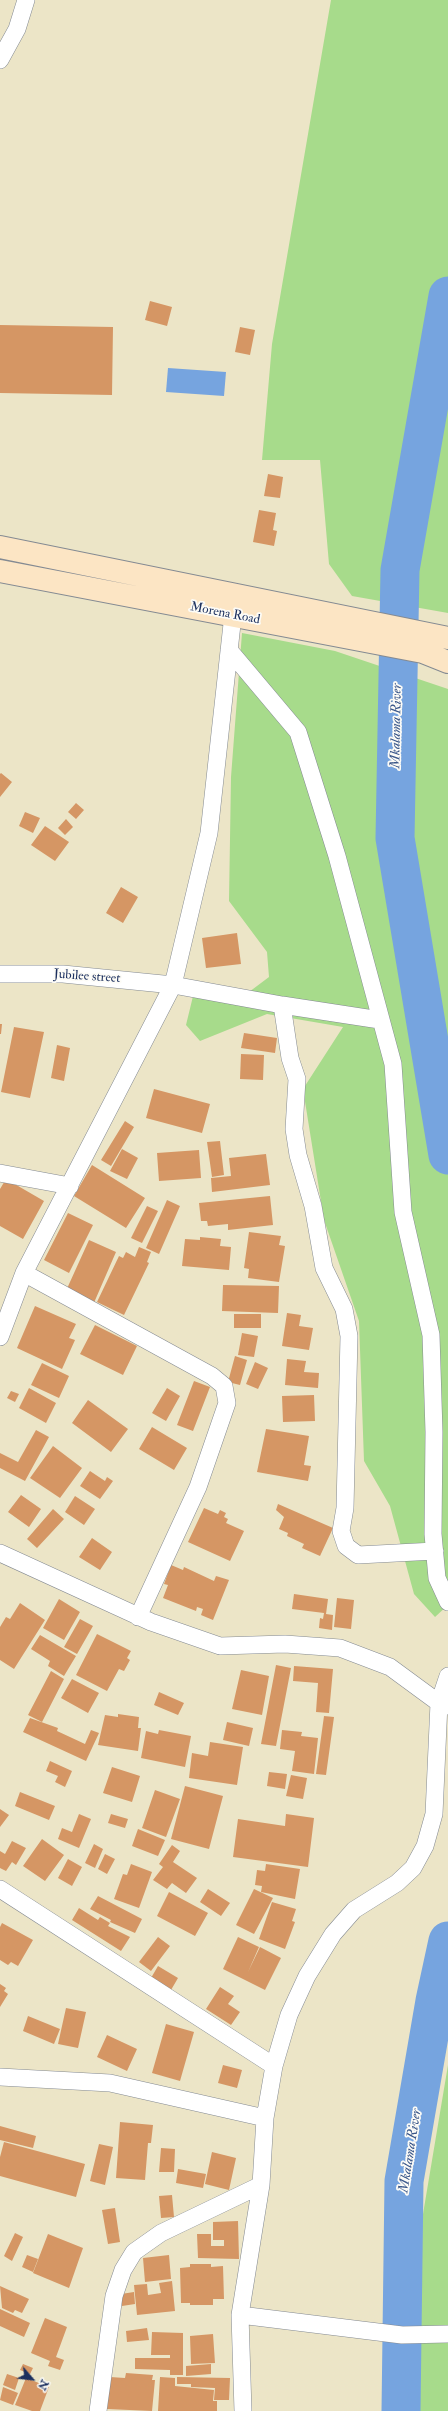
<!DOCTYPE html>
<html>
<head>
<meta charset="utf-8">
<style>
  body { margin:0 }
  #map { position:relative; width:448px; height:2411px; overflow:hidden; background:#ece5c7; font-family:"IM FELL Double Pica",serif }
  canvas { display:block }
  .north { position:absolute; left:12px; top:2359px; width:40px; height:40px; -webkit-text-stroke:3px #fdfcf7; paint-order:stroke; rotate:118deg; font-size:11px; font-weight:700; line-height:16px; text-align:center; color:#1b2f5e }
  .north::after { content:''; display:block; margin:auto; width:14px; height:18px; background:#1b2f5e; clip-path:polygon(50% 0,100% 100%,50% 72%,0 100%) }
</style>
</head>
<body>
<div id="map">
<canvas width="448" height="2411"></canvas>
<div class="north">N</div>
</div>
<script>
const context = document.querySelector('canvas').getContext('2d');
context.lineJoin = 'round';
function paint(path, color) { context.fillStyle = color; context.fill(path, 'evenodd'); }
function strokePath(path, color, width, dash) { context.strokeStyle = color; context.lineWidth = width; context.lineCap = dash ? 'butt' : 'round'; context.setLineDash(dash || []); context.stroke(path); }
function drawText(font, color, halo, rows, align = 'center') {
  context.font = font + ' "IM FELL Double Pica",serif'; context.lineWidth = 3.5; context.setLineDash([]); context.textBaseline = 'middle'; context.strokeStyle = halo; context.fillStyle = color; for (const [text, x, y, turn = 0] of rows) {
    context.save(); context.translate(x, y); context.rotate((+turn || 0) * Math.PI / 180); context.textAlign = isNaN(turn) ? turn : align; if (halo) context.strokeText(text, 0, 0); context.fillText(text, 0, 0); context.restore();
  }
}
paint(new Path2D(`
  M331 0H448V613L352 596 329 564 320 460H262L272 344Z
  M242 633 335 651 448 689V1605L435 1617 414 1594 390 1506 364 1461 359 1321 324 1220 303 1089 343 1027 267 1014 200 1041 186 1025 195 988 241 998 269 977 267 952 229 901 231 777Z
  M448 2065V2411H416L422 2220Z`), '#a7db8b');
paint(new Path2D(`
  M168 368 226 372 224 396 166 392Z`), '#76a4df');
strokePath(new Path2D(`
  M448 296 400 570 395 838 448 1155
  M401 2411 404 2181 435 2001 448 1941`), '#76a4df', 39);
paint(new Path2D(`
  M150 301 172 307 167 326 145 320Z
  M0 325 113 327 112 395 0 393Z
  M240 327 255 330 250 355 235 352Z
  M268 474 283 477 280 498 264 496Z
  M259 510 276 513 273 530 277 531 274 546 253 542Z
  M1 773 12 782 0 797V774Z
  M76 803 84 810 76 819 68 812Z
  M25 812 40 818 33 833 19 826Z
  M66 819 73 827 65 835 58 828Z
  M45 826 69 842 55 861 31 845Z
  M121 887 138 897 123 923 106 913Z
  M237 933 241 964 206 968 202 938Z
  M0 1024H2L1 1034H0Z
  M14 1027 44 1032 30 1098 1 1092Z
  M244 1033 277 1038 275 1053 241 1048Z
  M57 1045 70 1048 64 1081 51 1078Z
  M241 1054 264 1055 263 1080 240 1079Z
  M154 1089 210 1104 202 1133 146 1118Z
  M125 1121 134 1127 111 1166 101 1160Z
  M220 1141 224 1175 212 1177 207 1142Z
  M122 1149 138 1158 127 1179 110 1171Z
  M199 1150 201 1178 159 1181 157 1153Z
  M266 1154 270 1185 212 1192 211 1178 231 1176 229 1158Z
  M92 1165 145 1198 126 1228 74 1196Z
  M6 1179 44 1201 23 1239 0 1226V1189Z
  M270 1196 273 1225 228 1230V1224L208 1226 207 1221H201L199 1203Z
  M167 1200 180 1206 159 1254 146 1248Z
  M147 1206 158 1211 142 1243 131 1238Z
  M68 1213 93 1225 69 1273 44 1260Z
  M249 1232 281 1236 279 1245 285 1246 279 1282 248 1278 249 1269 244 1268Z
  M200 1237 221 1239 220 1246 231 1247 229 1270 182 1266 185 1239 200 1240Z
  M89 1240 116 1252 93 1305 65 1293Z
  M139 1247 151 1252 147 1262 149 1263 124 1315 97 1302 119 1256 123 1258 126 1252 135 1257Z
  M223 1285 279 1286 278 1313 222 1311Z
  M35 1306 76 1324 69 1338 75 1340 62 1369 17 1348Z
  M287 1313 301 1315 299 1326 313 1328 309 1350 282 1346Z
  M234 1314H261V1328H234Z
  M95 1325 137 1346 123 1375 80 1354Z
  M242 1333 258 1336 254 1357 238 1355Z
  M235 1356 247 1360 240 1385 228 1382Z
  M287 1359 306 1361 304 1372 319 1373 318 1388 285 1385Z
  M255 1362 268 1368 258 1389 246 1384Z
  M42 1363 69 1376 59 1398 31 1385Z
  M194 1381 210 1387 193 1431 177 1425Z
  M29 1388 56 1403 46 1423 19 1408Z
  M167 1388 180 1396 166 1421 152 1413Z
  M11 1391 19 1394 15 1402 7 1398Z
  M314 1395 315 1421 283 1422 282 1396Z
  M88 1400 128 1429 111 1452 72 1423Z
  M152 1427 187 1448 174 1470 139 1449Z
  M266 1429 309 1436 304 1465 311 1466 308 1481 257 1472Z
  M36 1430 49 1437 25 1481 0 1468V1453L18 1462Z
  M53 1446 82 1468 60 1498 30 1478Z
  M90 1471 105 1481 107 1477 113 1481 100 1499 80 1486Z
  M21 1495 41 1509 29 1527 8 1512Z
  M75 1496 95 1509 84 1525 65 1512Z
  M278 1504 333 1528 320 1556 302 1548 304 1544 287 1536 288 1533 279 1529 284 1517 276 1510Z
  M204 1508 218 1514 220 1510 226 1513 224 1517 228 1519 226 1523 244 1531 230 1561 188 1542Z
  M53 1509 64 1519 37 1548 27 1539Z
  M92 1538 112 1552 100 1570 79 1557Z
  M171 1565 183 1570 184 1567 214 1581 216 1576 229 1580 213 1620 201 1615 203 1609 197 1607 196 1611 163 1598 168 1585 164 1584Z
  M294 1594 328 1599 326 1614 333 1615 332 1630 319 1628 320 1618 323 1619 324 1613 292 1609Z
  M337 1598 354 1600 351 1629 334 1627Z
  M59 1599 80 1612 64 1640 43 1628Z
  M20 1603 45 1620 14 1669 0 1660V1627L6 1617 10 1619Z
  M80 1619 93 1626 77 1654 64 1647Z
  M97 1634 131 1651 127 1658 130 1660 124 1671 119 1669 107 1691 76 1675Z
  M40 1635 76 1656 64 1676 48 1666 50 1661 31 1649Z
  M276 1665 291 1668 276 1746 261 1744Z
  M294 1666 333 1669 329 1713 316 1712 318 1683 293 1681Z
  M241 1670 269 1676 262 1715 232 1709Z
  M51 1671 64 1679 42 1722 28 1715Z
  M72 1679 99 1693 88 1713 61 1698Z
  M159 1692 184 1703 178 1715 154 1705Z
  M118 1714 139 1717 138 1728H141L138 1751 98 1745 105 1715 118 1717Z
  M324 1716 334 1717 326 1775 316 1774Z
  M30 1718 58 1728 57 1731 85 1744 91 1730 99 1733 86 1761 23 1732Z
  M227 1722 253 1728 249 1746 223 1740Z
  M159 1730 191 1736 185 1767 141 1758 146 1731 158 1734Z
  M282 1730 302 1732 301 1736 318 1738 314 1774 292 1771 295 1751 280 1749Z
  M210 1742 243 1747 237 1785 189 1778 192 1753 208 1756Z
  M50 1761 72 1771 65 1787 55 1782 58 1776 46 1771Z
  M112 1767 140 1776 132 1802 103 1793Z
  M269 1772 287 1774 285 1789 267 1786Z
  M291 1775 307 1778 303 1799 286 1796Z
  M185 1786 223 1796 209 1849 171 1839Z
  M155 1790 180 1799 166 1837 142 1828Z
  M20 1792 55 1806 49 1820 15 1806Z
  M0 1809 9 1815 0 1827Z
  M79 1814 91 1819 79 1848 58 1839 62 1828 72 1832Z
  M111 1814 128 1819 125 1828 108 1823Z
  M286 1814 314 1818 308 1867 233 1857 238 1819 285 1826Z
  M138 1829 165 1840 158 1856 132 1846Z
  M42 1839 64 1855 45 1881 23 1866Z
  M12 1841 26 1848 16 1865 12 1862 6 1871 0 1868V1851L5 1854Z
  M94 1844 103 1849 95 1868 85 1863Z
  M172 1845 180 1851 173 1862 197 1878 186 1893 172 1883 167 1889 153 1880 163 1867 159 1864Z
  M105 1854 115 1859 107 1874 98 1869Z
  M68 1859 82 1867 72 1886 58 1878Z
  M131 1864 152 1872 139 1908 114 1899 123 1874 127 1875Z
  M266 1864 300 1869 295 1899 261 1892 262 1886 255 1885 257 1870 265 1871Z
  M208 1889 230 1903 221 1916 200 1902Z
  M254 1889 273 1898 254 1934 236 1925Z
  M169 1892 208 1913 195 1936 157 1916Z
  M98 1896 142 1919 135 1933 110 1922 111 1920 90 1909Z
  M272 1902 296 1909 292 1921 295 1922 285 1949 259 1939Z
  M79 1908 98 1920 100 1917 110 1923 108 1926 130 1937 121 1951 72 1920Z
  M2 1923 33 1940 18 1966 11 1962 8 1965 0 1960V1927Z
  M158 1937 170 1946 151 1971 139 1962Z
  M238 1937 259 1947 248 1972 260 1947 281 1958 265 1990 223 1969Z
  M158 1966 178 1978 171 1990 151 1978Z
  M0 1984 6 1988 4 1991 8 1994 0 2007Z
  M220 1987 234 1996 228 2004 240 2012 231 2025 206 2009Z
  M66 2008 86 2012 78 2048 58 2044Z
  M28 2016 60 2029 54 2044 23 2031Z
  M166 2024 194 2032 180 2081 152 2073Z
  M107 2035 137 2049 127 2071 97 2057Z
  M223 2065 242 2070 237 2088 218 2083Z
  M120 2122 153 2125 151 2143H148L145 2180 116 2178Z
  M0 2126 36 2136 33 2148 0 2140Z
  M4 2142 85 2164 76 2197 0 2176V2157Z
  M99 2144 113 2147 105 2185 90 2181Z
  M161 2148 175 2149 174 2172H159Z
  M212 2152 236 2158 229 2190 205 2184Z
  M178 2169 206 2174 203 2188 176 2183Z
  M172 2195 174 2217 161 2218 159 2196Z
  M115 2208 120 2242 108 2244 102 2210Z
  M238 2221 239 2259 198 2258 197 2234H211V2246H224V2240H213V2222Z
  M15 2233 23 2237 12 2261 4 2256Z
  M48 2234 83 2248 69 2288 33 2273Z
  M27 2255 38 2259 33 2272 22 2267Z
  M169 2255 171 2279 145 2282 143 2258Z
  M190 2264H211V2267L223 2266 224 2299H213V2305H190V2303H181L180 2268 190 2267Z
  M172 2281 175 2311 137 2315 134 2285 147 2284 148 2295 161 2293 159 2283Z
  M0 2286 29 2299 22 2313 15 2310 13 2313 2 2308Z
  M134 2292 135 2304 122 2306 121 2294Z
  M0 2309 30 2323 24 2337 0 2326Z
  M45 2318 67 2327 56 2357 64 2360 60 2370 48 2366 50 2361 31 2353Z
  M147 2328 149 2340 127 2342 126 2331Z
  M152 2332 183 2333V2375H170V2370L135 2369V2358H170V2355H151Z
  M213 2334 215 2363 191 2364 190 2336Z
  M23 2364 33 2368 30 2374 20 2370Z
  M211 2364V2374L186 2376V2366Z
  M126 2373 153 2375 152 2380H155L152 2411 107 2409 110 2377 125 2378Z
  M7 2374 19 2378 15 2390 3 2385Z
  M160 2377 175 2378V2386L214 2390 213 2401H217V2411H158Z
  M177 2377 230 2378 229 2400H214L215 2388 191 2387V2384H177Z
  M26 2378 49 2387 40 2411H32L15 2405Z
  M3 2387 18 2393 13 2405 0 2400Z`), '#d59664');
const minor = new Path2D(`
  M0 60 17 29 26 0
  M229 650 298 732 337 856 393 1064 403 1212 431 1335 434 1432 433 1534 437 1578 448 1602
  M0 974H63L173 985 282 1005 380 1020
  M282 1005 290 1058 297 1079 294 1129 298 1155 313 1206 324 1268 344 1309 349 1336 345 1508 341 1531 346 1546 358 1555 435 1551
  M0 1173 70 1186
  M24 1273 212 1376 224 1386 227 1403 198 1487 138 1617
  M0 1337 24 1273 173 985 209 833 233 615
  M0 1553 151 1622 220 1646 285 1644 340 1648 390 1667 439 1703 448 1706
  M0 1889 274 2066
  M0 2077 110 2083 265 2118
  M240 2315 402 2335 448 2334
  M98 2411 114 2296 123 2270 134 2252 161 2233 261 2185
  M243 2411 240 2315 261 2185 265 2118 274 2066 289 2015 307 1976 333 1934 354 1910 397 1883 413 1868 425 1846 434 1814 439 1703 448 1676`);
const secondary = new Path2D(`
  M0 547 448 638
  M0 571 423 652 448 662`);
strokePath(minor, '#848a92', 18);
strokePath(secondary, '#848a92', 24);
strokePath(minor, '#fff', 17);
strokePath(secondary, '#fce5c4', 22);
drawText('13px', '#1b2f5e', '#fdfcf7', [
  ["Morena Road",225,614,11],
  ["Jubilee street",87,977,4]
]);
drawText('italic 14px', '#3b588b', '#fdfcf7', [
  ["Mkalama River",397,726,-89],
  ["Mkalama River",411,2151,-81]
]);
</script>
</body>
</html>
